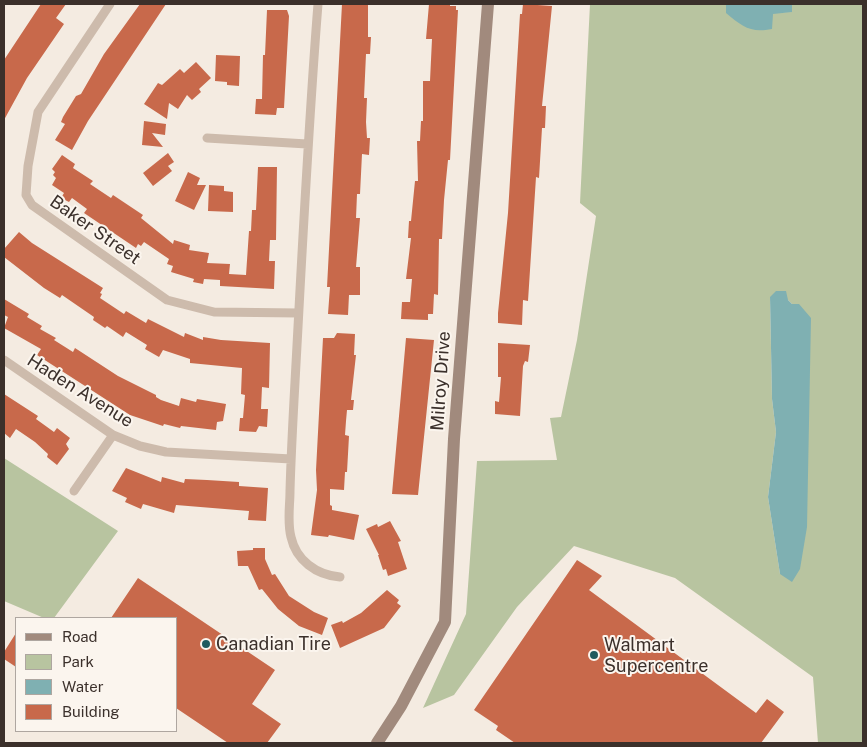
<!DOCTYPE html>
<html>
<head>
<meta charset="utf-8">
<style>
  body { margin:0 }
  #map { position:relative; width:867px; height:747px; overflow:hidden; background:#f4ebe1; font-family:"Public Sans",sans-serif }
  canvas { display:block }
  .frame { position:absolute; inset:0; border:5px solid #3b302b; pointer-events:none }
  .legend { position:absolute; left:15px; top:617px; width:162px; height:115px; box-sizing:border-box; background:#fbf5ee; border:1px solid #aea6a0; margin:0; padding:6px 9px; list-style:none; font-size:15px; color:#3b302b }
  .legend li { display:flex; align-items:center; gap:10px; height:25px }
  .legend b { width:25px; border:1px solid #aea6a0 }
</style>
</head>
<body>
<div id="map">
<canvas width="867" height="747"></canvas>
<div class="frame"></div>
<ul class="legend">
<li><b style="height:6px;background:#a18a7d"></b>Road</li>
<li><b style="height:14px;background:#b8c4a0"></b>Park</li>
<li><b style="height:14px;background:#7fb0b2"></b>Water</li>
<li><b style="height:14px;background:#c8694b"></b>Building</li>
</ul>
</div>
<script>
const context = document.querySelector('canvas').getContext('2d');
context.lineJoin = 'round';
function paint(path, color) { context.fillStyle = color; context.fill(path, 'evenodd'); }
function strokePath(path, color, width, dash) { context.strokeStyle = color; context.lineWidth = width; context.lineCap = dash ? 'butt' : 'round'; context.setLineDash(dash || []); context.stroke(path); }
function drawText(font, color, halo, rows, align = 'center') {
  context.font = font + ' "Public Sans",sans-serif'; context.lineWidth = 4; context.setLineDash([]); context.textBaseline = 'middle'; context.strokeStyle = halo; context.fillStyle = color; for (const [text, x, y, turn = 0] of rows) {
    context.save(); context.translate(x, y); context.rotate((+turn || 0) * Math.PI / 180); context.textAlign = isNaN(turn) ? turn : align; if (halo) context.strokeText(text, 0, 0); context.fillText(text, 0, 0); context.restore();
  }
}
paint(new Path2D(`
  M590 4H726V13L792 12V4H863V743H818L813 677 675 578 574 546 517 607 454 695 423 708 466 614 477 461 557 460 550 418 561 417 577 340 596 216 580 203ZM770 297 788 300 792 304 780 574 768 497 776 432 772 399Z
  M4 458 118 531 54 618H44L4 601Z`), '#b8c4a0');
paint(new Path2D(`
  M726 4H792V12L773 14 772 29C750 33 743 27 726 13Z
  M776 291H786L788 300 792 304H799L811 318 807 527 800 569 792 582 780 574 768 497 776 432 772 399 770 297Z`), '#7fb0b2');
paint(new Path2D(`
  M41 4H66L56 18 64 24 27 78 4 120V60Z
  M140 4H166L88 121 72 150 55 140 65 124 61 122 63 117 76 96 81 94 104 54Z
  M342 4H368V37H371L370 54H366L364 98H367L366 122 367 138H370L369 155 362 154 360 194H357L356 218H360L356 267H360V295H349L348 315 328 314 330 287H327Z
  M429 4H450V6H456V10H458L450 160H448L444 200 442 239H439L438 295 434 294 433 314H428V320L401 319 402 302H410L412 279H406L411 238H408L409 221H411L415 181H418L417 141H420L421 121H423V81H430L432 39H426Z
  M523 4 552 6 542 106H546L545 128H542L539 178 536 177 528 301 523 300 522 325 498 323V313L508 213 520 14H522Z
  M267 10H287L289 16 284 108H277L276 115 255 114 256 99H262L263 55H265Z
  M216 55 240 56 239 86 227 85V82L215 81Z
  M196 62 211 78 199 89 201 92 192 100 187 95 178 109 169 103 167 119 144 104 158 83 162 85 180 69 184 73Z
  M144 121 166 124 165 135 152 133 163 147 142 145Z
  M168 153 174 162 168 166 172 171 153 186 143 173Z
  M62 155 75 164 73 168 93 181 90 184 111 198 113 195 143 215 141 218 173 244 174 240 190 245 189 250 209 253 207 263 230 264 229 274 246 275 249 231H251L252 210H256L258 167H277L276 240H270L269 261H275L274 289 220 286V280L204 279 203 284 193 282 194 279 171 272 173 266 167 264 169 259 144 242 141 246 138 244 136 248 84 213 87 209 72 198 69 202 61 198 64 193 52 185 56 178 53 175 55 172 52 169Z
  M188 172 200 178 197 185H206L194 210 175 201Z
  M209 185 224 186V191L233 192V212L208 211Z
  M19 232 32 243 103 288 100 293 102 294 100 298 124 314 126 311 146 323 148 319 184 337 185 333 203 340V337L221 340 270 343 269 388 262 387 261 409H268L267 427 259 426 256 432 239 431 240 418H243L245 395 241 394 242 368 190 363V359L163 350 159 357 145 349 147 345 126 332 123 337 107 326 105 328 93 320 94 317 62 295 60 298 44 288 4 257V249Z
  M4 299 29 314 27 317 42 326 40 329 56 338 54 340 73 352 75 348 118 376 156 395V397L161 400 179 406 181 398 196 402 197 399 226 404 223 421 217 422 216 430 181 426 180 428 164 424 163 426 130 415 37 355 41 349 4 328 8 317 4 315Z
  M337 333 355 334 354 355H356L351 400H354L353 410H347L346 421 345 435 349 436 347 472H345L344 490 330 489V505L332 506V510L359 515 354 540 329 535 328 537 311 535 317 490 316 470 323 338H334Z
  M406 338 434 340 418 495 392 494Z
  M498 343 530 345 528 362 525 361 523 366 520 416 495 414V401L499 402 501 377H498Z
  M4 394 38 416 36 419 54 432 57 428 70 438 66 444 69 449 57 465 47 457 48 454 35 442 16 429 10 438 4 433Z
  M126 468 161 482 162 477 184 483 185 479 207 480 239 482V486L268 488 266 521 248 520 249 511 176 505 174 513 143 504 141 509 125 502 127 498 112 491Z
  M390 521 401 541 398 542 407 569 388 576 386 569 383 570 378 555H379L366 529 377 524 378 527Z
  M253 548H265V559L272 575 275 574 289 596 314 612 328 618 322 635 299 626 278 609 262 589 259 590 248 566H238L237 551 253 550Z
  M577 560 602 576 589 590 756 713 767 699 784 712 761 743H515L496 730 498 726 474 710Z
  M138 578 275 670 252 704 281 724 267 743H228L176 708V618H111Z
  M387 590 399 600 397 603 401 606 384 628 340 648 331 625 342 621 343 623 361 613Z
  M16 633V667L4 659V652Z`), '#c8694b');
strokePath(new Path2D(`
  M110 4 38 112 28 166 26 195 32 205 167 300 214 312 298 313
  M318 4C308 130 302 255 295 382 293 418 291 455 290 491 290 506 287 522 291 537 296 560 316 575 340 577
  M207 138 307 144
  M4 360 113 435 140 446 166 452 291 459
  M74 491 113 435`), '#cdbbac', 9);
strokePath(new Path2D(`
  M377 743 401 706 445 622 454 439 488 4`), '#a18a7d', 12);
for (const [x, y, r, color] of [
  [206,644,5,"#1f5a5e"],
  [594,655,5,"#1f5a5e"]
]) { const dot = new Path2D(); dot.arc(x, y, r, 0, 2 * Math.PI); context.fillStyle = color; context.fill(dot); strokePath(dot, '#fbf5ee', 2); }
drawText('18px', '#3b302b', '#fbf5ee', [
  ["Baker Street",95,230,35],
  ["Milroy Drive",441,381,-86],
  ["Haden Avenue",80,391,32]
]);
drawText('18px', '#3b302b', '#fbf5ee', [
  ["Canadian Tire",216,644],
  ["Walmart",604,645],
  ["Supercentre",604,666]
], 'left');
</script>
</body>
</html>
